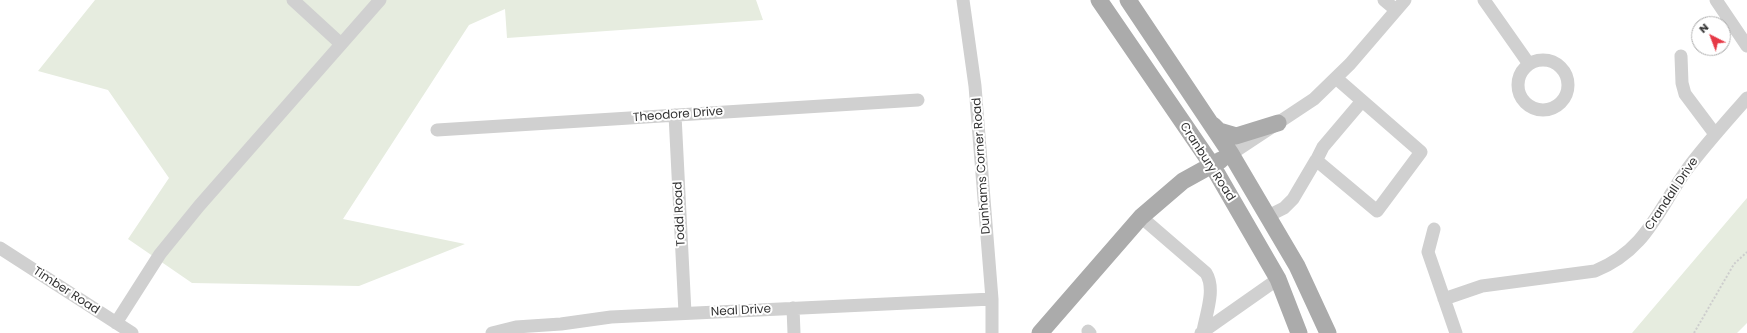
<!DOCTYPE html>
<html>
<head>
<meta charset="utf-8">
<style>
  body { margin:0 }
  #map { position:relative; width:1747px; height:333px; overflow:hidden; background:#fff; font-family:Poppins,sans-serif }
  canvas { display:block }
  .north { position:absolute; left:1691px; top:16px; width:40px; height:40px; box-sizing:border-box; background:#fff; border:1px solid #adadad; border-radius:50%; rotate:318deg; font-size:11px; font-weight:700; line-height:16px; text-align:center; color:#333 }
  .north::after { content:''; display:block; margin:auto; width:14px; height:18px; background:#e63946; clip-path:polygon(50% 0,100% 100%,50% 72%,0 100%) }
</style>
</head>
<body>
<div id="map">
<canvas width="1747" height="333"></canvas>
<div class="north">N</div>
</div>
<script>
const context = document.querySelector('canvas').getContext('2d');
context.lineJoin = 'round';
function paint(path, color) { context.fillStyle = color; context.fill(path, 'evenodd'); }
function strokePath(path, color, width, dash) { context.strokeStyle = color; context.lineWidth = width; context.lineCap = dash ? 'butt' : 'round'; context.setLineDash(dash || []); context.stroke(path); }
function drawText(font, color, halo, rows, align = 'center') {
  context.font = font + ' Poppins,sans-serif'; context.lineWidth = 4; context.setLineDash([]); context.textBaseline = 'middle'; context.strokeStyle = halo; context.fillStyle = color; for (const [text, x, y, turn = 0] of rows) {
    context.save(); context.translate(x, y); context.rotate((+turn || 0) * Math.PI / 180); context.textAlign = isNaN(turn) ? turn : align; if (halo) context.strokeText(text, 0, 0); context.fillText(text, 0, 0); context.restore();
  }
}
paint(new Path2D(`
  M95 0H756L763 20 507 38 505 9 469 25 343 219 465 244 359 286 192 283 128 239 169 178 108 90 38 71Z
  M1747 198V323L1737 333H1632Z`), '#e6ecdf');
strokePath(new Path2D(`
  M1694 333 1734 264 1747 252`), '#cdcdcd', 2, [2, 2]);
strokePath(new Path2D(`
  M293 0 341 44
  M963 0 975 86 992 299V333
  M1384 0 1396 10
  M1484 0 1529 64
  M1716 0 1747 46
  M1681 56 1682 83 1685 94 1715 134
  M1518 85a25 25 0 1 1 50 0a25 25 0 1 1-50 0Z
  M675 115 685 313
  M437 130 918 100
  M1231 154 1314 99 1350 64 1405 0
  M1316 161 1323 147 1362 101
  M1268 216 1284 208 1293 199 1316 160 1377 211 1421 152 1336 78
  M1141 217 1206 273C1216 289 1206 314 1203 331
  M1434 229 1428 252 1456 333
  M0 248 132 333
  M1444 299 1482 286 1595 271C1647 250 1658 209 1688 168 1706 144 1727 121 1747 98
  M793 308 794 333
  M116 323 160 254 199 206 380 0
  M1088 331 1090 333
  M492 333 516 327 561 324 611 317 992 299
  M1201 333 1278 279`), '#d0d0d0', 13);
strokePath(new Path2D(`
  M1099 0 1212 165 1278 279 1299 333
  M1128 0 1231 154 1297 266 1328 333
  M1213 125 1219 131 1236 136 1278 123
  M1040 333 1141 217 1183 181 1221 160`), '#ababab', 17);
drawText('12px', '#333', '#fff', [
  ["Theodore Drive",678,115,-4],
  ["Cranbury Road",1207,162,57],
  ["Dunhams Corner Road",982,166,-94],
  ["Crandall Drive",1672,194,-56],
  ["Todd Road",680,214,-93],
  ["Timber Road",66,291,33],
  ["Neal Drive",741,311,-3]
]);
</script>
</body>
</html>
